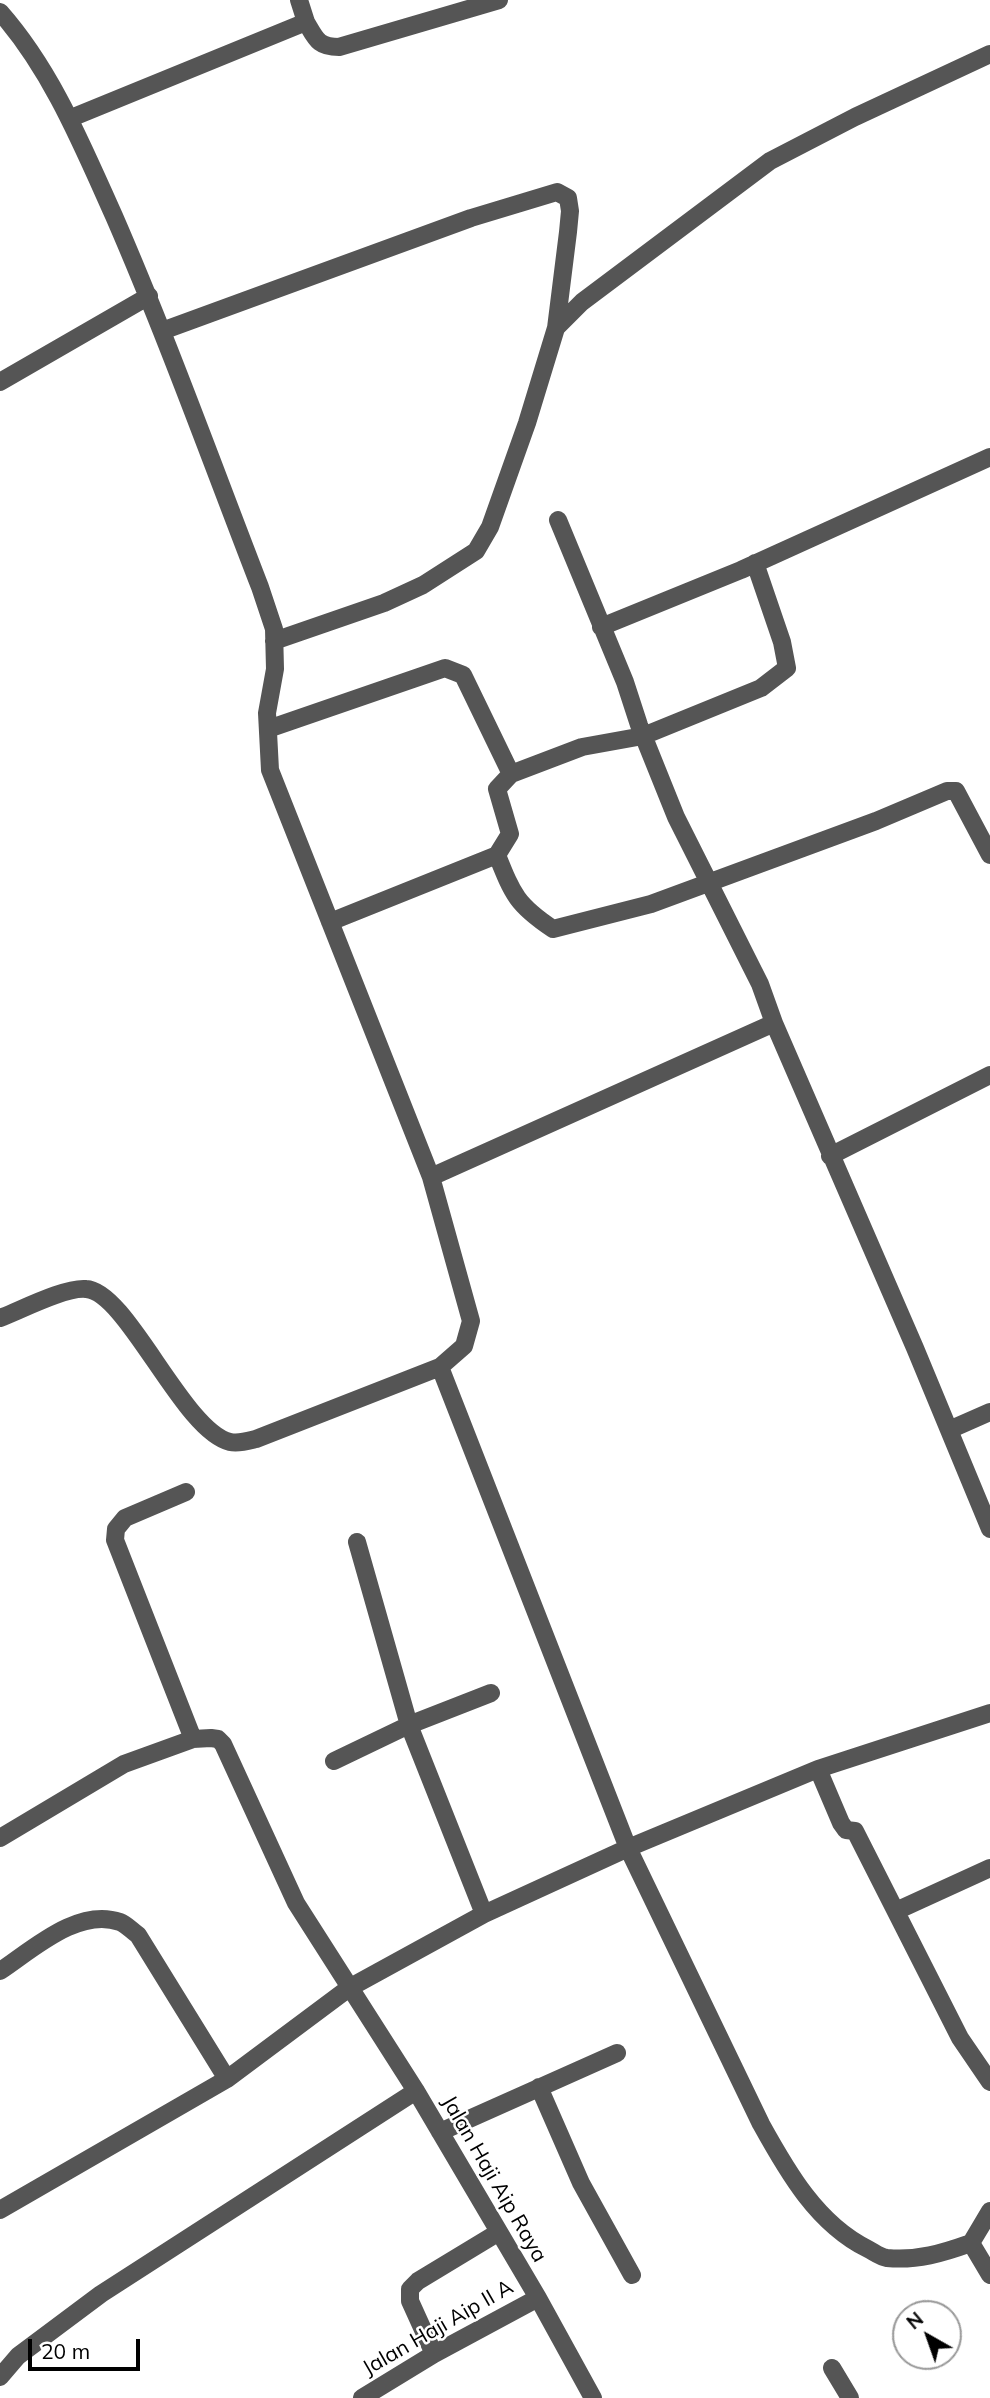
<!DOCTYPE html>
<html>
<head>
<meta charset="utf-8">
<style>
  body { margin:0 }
  #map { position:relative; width:990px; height:2398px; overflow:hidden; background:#fff; font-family:Mulish,sans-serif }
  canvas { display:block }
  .north { position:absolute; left:892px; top:2300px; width:70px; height:70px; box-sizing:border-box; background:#fff; border:2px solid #999; border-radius:50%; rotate:320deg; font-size:19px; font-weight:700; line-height:28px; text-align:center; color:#000 }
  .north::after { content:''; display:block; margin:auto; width:24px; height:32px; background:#000; clip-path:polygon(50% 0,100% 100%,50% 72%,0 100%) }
  .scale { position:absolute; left:28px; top:2339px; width:112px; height:32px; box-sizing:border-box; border:4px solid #000; border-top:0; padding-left:9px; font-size:21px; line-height:24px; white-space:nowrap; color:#000; -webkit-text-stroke:5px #fff; paint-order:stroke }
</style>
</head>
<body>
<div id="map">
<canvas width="990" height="2398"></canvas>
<div class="north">N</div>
<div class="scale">20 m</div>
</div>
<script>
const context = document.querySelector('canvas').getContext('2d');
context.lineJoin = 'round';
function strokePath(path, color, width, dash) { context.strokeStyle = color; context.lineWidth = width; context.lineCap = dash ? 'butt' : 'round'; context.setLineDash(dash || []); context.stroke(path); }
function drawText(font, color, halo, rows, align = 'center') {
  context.font = font + ' Mulish,sans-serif'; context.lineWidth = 5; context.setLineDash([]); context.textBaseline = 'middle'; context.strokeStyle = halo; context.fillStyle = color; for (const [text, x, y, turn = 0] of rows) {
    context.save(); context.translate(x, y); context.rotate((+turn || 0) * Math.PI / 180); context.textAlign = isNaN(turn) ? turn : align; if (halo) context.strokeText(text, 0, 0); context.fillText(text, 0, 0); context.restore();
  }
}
strokePath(new Path2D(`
  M0 12C52 71 82 145 114 216 167 338 212 463 260 587L274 629 275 669 267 713 270 770 431 1177 471 1321 464 1346 440 1367 628 1848 761 2124C787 2171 817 2224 868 2249 874 2252 880 2257 887 2258 917 2261 943 2253 971 2243L990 2211
  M306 22C316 39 318 47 339 47L499 0
  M71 118 306 22 299 0
  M556 328 582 302 770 161 855 117 990 54
  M162 331 471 218 557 192 568 198 570 211 568 232 556 328 527 423 490 527 476 551 423 585 384 603 274 641
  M0 382 149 296
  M558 520 625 682 639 725 676 817 760 984 774 1023 915 1348 990 1529
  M601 627 741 570 990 457
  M268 729 445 668 463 675 511 774 497 789 510 834 497 855 330 922
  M511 774 582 747 643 736 761 688 787 668 782 642 755 563
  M497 855C513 895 517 905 553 929L651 904 876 821 947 791H956L990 855
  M830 1156 990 1075
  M431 1177 774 1023
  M0 1318C21 1310 65 1287 86 1289 127 1291 183 1431 230 1442 239 1444 248 1441 256 1439L440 1367
  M949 1430 990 1412
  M186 1492 125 1518 116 1529 115 1540 193 1739
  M357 1542 409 1725 484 1914
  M334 1761 409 1725 491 1693
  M818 1769 841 1823 846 1830 855 1831 960 2038 990 2082
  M0 1838 124 1764 193 1739 211 1738 218 1739 223 1744 296 1903 416 2091 538 2298 593 2398
  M896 1911 990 1868
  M0 1971C32 1950 78 1907 120 1922 126 1924 132 1931 138 1935L227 2079
  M539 2087 581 2183 632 2275
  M440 2132 617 2053
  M0 2210 227 2079 349 1988 484 1914 628 1848 818 1769 990 1713
  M971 2243 990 2275
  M434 2354 410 2301V2289L418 2281 499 2232
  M832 2368 850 2398
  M0 2377 18 2356 101 2294 416 2091
  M362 2398 434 2354 538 2298`), '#555', 18);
drawText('21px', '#000', '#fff', [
  ["Jalan Haji Aip Raya",494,2179,60],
  ["Jalan Haji Aip II A",438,2328,-30]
]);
</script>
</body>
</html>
